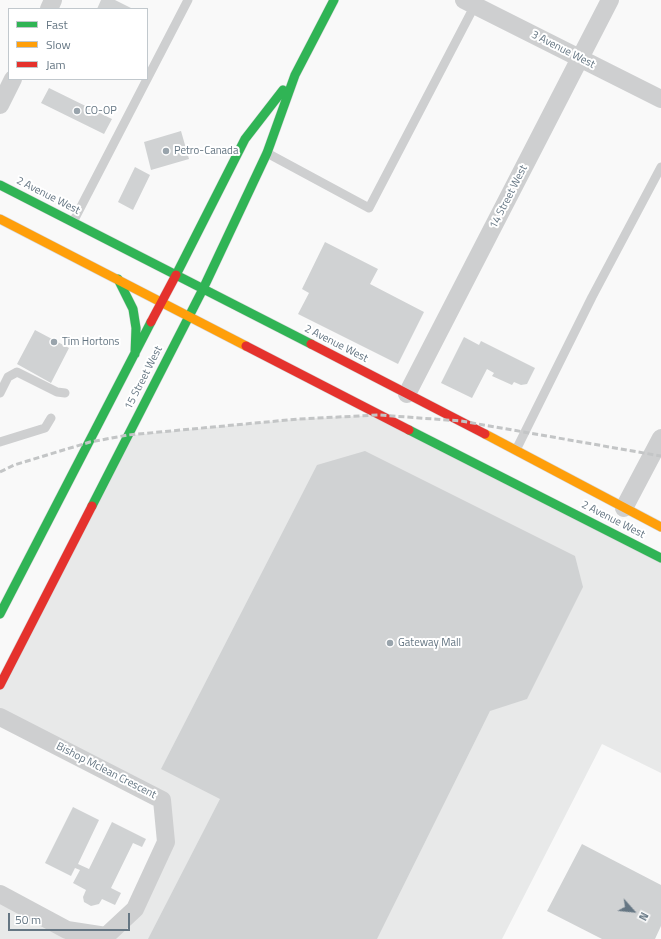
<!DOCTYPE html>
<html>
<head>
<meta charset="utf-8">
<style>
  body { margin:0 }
  #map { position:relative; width:661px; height:939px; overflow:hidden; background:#f9f9f9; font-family:"Titillium Web",sans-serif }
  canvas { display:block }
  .legend { position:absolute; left:8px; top:8px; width:140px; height:72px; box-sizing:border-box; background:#fff; border:1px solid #c1c8cd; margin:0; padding:5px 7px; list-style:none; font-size:12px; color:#657683 }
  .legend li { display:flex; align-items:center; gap:8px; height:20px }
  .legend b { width:20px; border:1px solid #c1c8cd }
  .north { position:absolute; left:613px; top:891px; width:40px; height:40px; -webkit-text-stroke:3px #fff; paint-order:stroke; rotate:117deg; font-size:11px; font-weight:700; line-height:16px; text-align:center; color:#657683 }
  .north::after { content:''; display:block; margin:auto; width:14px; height:18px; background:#657683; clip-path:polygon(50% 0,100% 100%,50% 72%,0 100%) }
  .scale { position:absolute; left:8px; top:913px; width:122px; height:18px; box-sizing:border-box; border:2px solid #657683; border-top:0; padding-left:5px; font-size:12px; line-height:14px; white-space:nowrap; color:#657683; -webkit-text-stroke:3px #fff; paint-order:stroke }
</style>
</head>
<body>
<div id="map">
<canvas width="661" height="939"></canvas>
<ul class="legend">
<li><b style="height:5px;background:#30b455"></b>Fast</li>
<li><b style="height:5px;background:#ff9f0a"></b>Slow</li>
<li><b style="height:5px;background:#e5322d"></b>Jam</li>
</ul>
<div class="north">N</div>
<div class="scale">50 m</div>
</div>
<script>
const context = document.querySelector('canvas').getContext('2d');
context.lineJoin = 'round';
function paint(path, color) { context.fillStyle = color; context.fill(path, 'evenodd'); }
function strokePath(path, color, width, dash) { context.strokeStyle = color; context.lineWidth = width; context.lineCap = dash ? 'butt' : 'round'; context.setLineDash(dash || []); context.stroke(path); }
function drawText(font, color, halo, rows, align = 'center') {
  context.font = font + ' "Titillium Web",sans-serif'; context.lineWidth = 4; context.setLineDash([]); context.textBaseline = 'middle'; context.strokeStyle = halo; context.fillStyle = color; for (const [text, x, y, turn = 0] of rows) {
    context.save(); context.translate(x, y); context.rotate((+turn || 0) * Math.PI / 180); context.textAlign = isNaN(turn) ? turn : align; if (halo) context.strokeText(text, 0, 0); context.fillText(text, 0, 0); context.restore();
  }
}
paint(new Path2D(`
  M379 415 661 558V773L602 744 502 939H0V894L106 936 135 909 166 842 162 800 0 717V685L123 436 298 419Z`), '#e8e9e9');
paint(new Path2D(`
  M101 0H115L133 9H97Z
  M49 88 112 119 104 134 41 103Z
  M181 131 189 159 151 170 144 142Z
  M135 167 150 175 133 210 118 202Z
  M325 242 378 269 370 284 424 312 398 364 298 314 309 293 302 289Z
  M35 330 69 348 51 383 17 364Z
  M464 337 479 345 481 341 535 368 527 384 521 385 514 382 512 385 492 376 494 373 487 369 472 398 441 383Z
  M365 451 575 556 583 587 527 699 490 711 377 939H148L220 799 161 769 317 465Z
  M73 807 99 820 78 864 89 869 112 822 146 839 142 847 133 843 111 888 121 893 115 905 102 899 99 904 91 906 84 902 83 897 86 890 73 883 80 870 75 868 71 876 45 863Z
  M582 844 661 885V926L655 939H602L547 911Z`), '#d0d2d3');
const fast = new Path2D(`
  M0 185 311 344
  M176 275 245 139 283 90
  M118 279 133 309 136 328 135 354
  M203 289 267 153 295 75 334 0
  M409 430 661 558
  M92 506 203 289
  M0 614 151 322`);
const slow = new Path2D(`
  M0 219 246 346
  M485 434 661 527`);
const jam = new Path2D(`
  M151 322 176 275
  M311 344 485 434
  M246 346 409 430
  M0 685 92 506`);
strokePath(fast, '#d5d6d7', 10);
strokePath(slow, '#d5d6d7', 10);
strokePath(jam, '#d5d6d7', 10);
strokePath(new Path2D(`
  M267 153 369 208 476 3
  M73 222 188 0
  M0 393 8 377 17 372 57 392 65 393
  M0 442 45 428 51 418
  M516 450 592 297 661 167`), '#cecfd0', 9);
strokePath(new Path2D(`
  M464 0 661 99
  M49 9 53 0
  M0 105 13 79
  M407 394 610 0
  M624 508 661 438
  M0 717 162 800 166 842 135 909 106 936 67 930 0 894`), '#cecfd0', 18);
strokePath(fast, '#30b455', 9);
strokePath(slow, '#ff9f0a', 9);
strokePath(jam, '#e5322d', 9);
strokePath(new Path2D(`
  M0 472 14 465 90 442 128 435 298 419 379 415 461 421 661 456`), '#c3c5c6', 3, [6, 3]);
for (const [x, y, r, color] of [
  [77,111,4,"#99a4ac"],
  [166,151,4,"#99a4ac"],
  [54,342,4,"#99a4ac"],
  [390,643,4,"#99a4ac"]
]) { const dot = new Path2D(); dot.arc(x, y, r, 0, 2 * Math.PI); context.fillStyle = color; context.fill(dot); strokePath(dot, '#fff', 1.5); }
drawText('11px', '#657683', '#fff', [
  ["3 Avenue West",563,50,27],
  ["2 Avenue West",48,196,27],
  ["14 Street West",509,197,-63],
  ["2 Avenue West",336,344,27],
  ["15 Street West",144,378,-63],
  ["2 Avenue West",613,520,27],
  ["Bishop Mclean Crescent",106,771,27]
]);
drawText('11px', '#657683', '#fff', [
  ["CO-OP",85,111],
  ["Petro-Canada",174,151],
  ["Tim Hortons",62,342],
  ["Gateway Mall",398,643]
], 'left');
</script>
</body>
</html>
